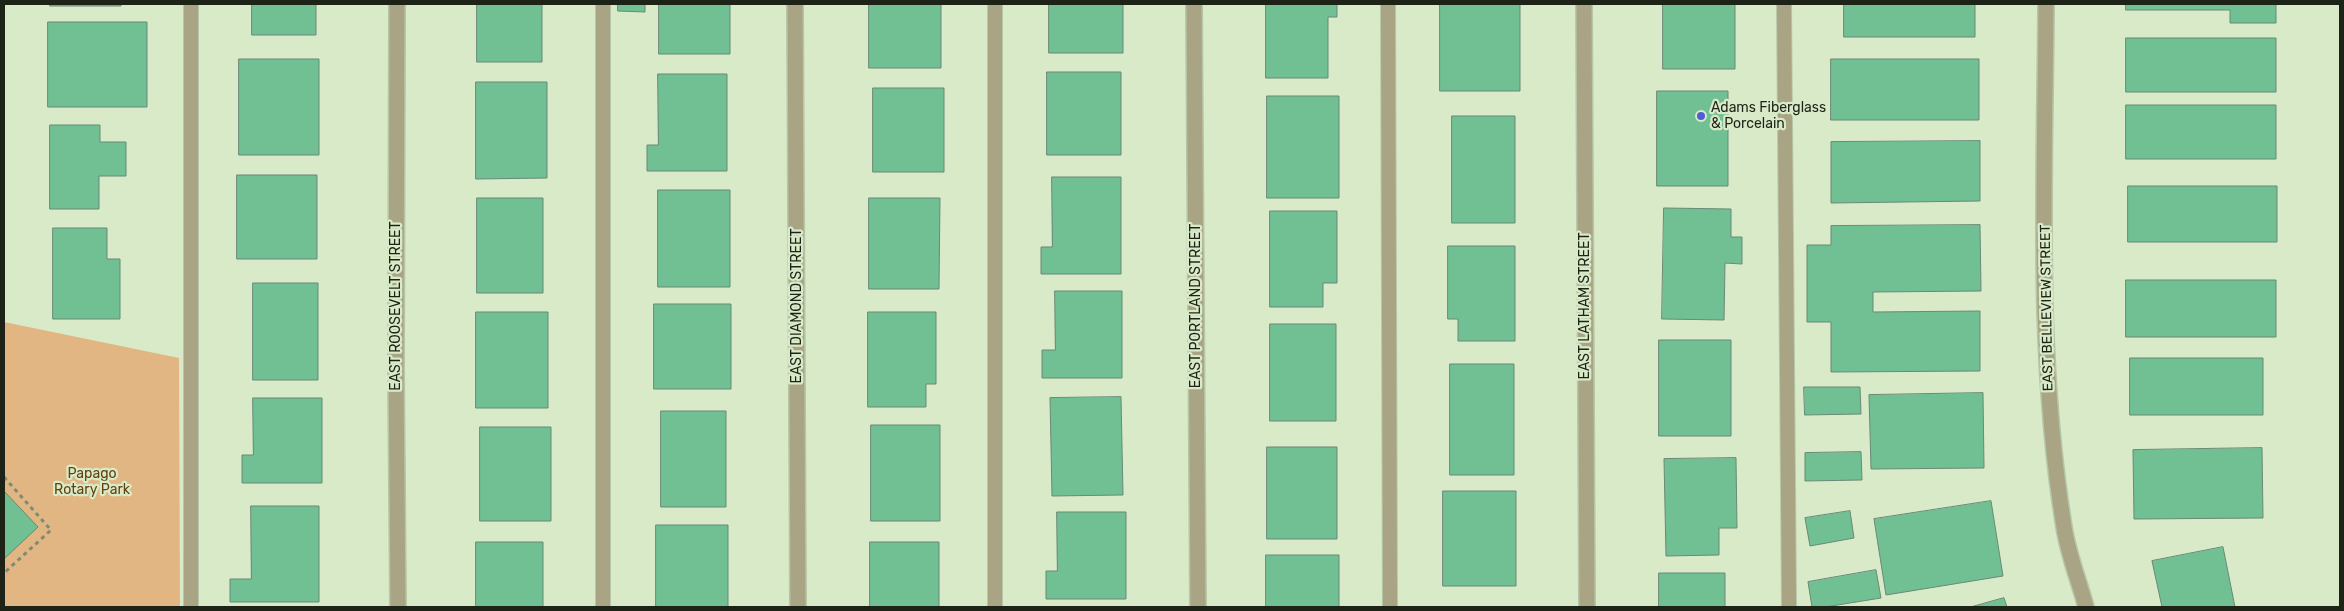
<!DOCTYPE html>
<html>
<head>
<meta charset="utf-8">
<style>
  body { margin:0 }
  #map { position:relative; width:2344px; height:611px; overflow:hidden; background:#d9eac8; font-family:Rubik,sans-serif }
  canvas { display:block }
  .frame { position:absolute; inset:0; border:5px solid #1d2317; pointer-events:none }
</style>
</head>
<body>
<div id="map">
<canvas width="2344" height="611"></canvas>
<div class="frame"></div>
</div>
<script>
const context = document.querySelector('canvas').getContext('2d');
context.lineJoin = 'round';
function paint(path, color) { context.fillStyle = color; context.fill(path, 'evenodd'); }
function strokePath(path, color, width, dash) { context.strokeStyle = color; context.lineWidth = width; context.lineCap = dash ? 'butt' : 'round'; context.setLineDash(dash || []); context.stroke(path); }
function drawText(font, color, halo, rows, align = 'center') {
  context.font = font + ' Rubik,sans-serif'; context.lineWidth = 4.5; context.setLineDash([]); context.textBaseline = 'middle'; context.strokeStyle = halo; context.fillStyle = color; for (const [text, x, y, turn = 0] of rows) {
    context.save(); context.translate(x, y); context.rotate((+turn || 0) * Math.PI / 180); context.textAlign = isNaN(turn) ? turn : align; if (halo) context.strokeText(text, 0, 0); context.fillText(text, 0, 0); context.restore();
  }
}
paint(new Path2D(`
  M4 322 179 358 180 607H4Z`), '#e1b682');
const building = new Path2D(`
  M50 4H121V6H50Z
  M252 4H316V35H252Z
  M477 4H542V62H477Z
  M618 4H645V12L618 11Z
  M659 4H730V54H659Z
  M869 4H941V68H869Z
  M1049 4H1123V53H1049Z
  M1266 4H1337V17H1328V78H1266Z
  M1440 4H1520V91H1440Z
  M1663 4H1735V69H1663Z
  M1844 4H1975V37H1844Z
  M2126 4H2276V23H2230V10H2126Z
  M48 22H147V107H48Z
  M2126 38H2276V92H2126Z
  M239 59H319V155H239Z
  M1831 59H1979V120H1831Z
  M1047 72H1121V155H1047Z
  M658 74H727V171H647V145H658Z
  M476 82H547V178L476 179Z
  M873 88H944V172H873Z
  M1657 91H1728V186H1657Z
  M1267 96H1339V198H1267Z
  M2126 105H2276V159H2126Z
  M1452 116H1515V223H1452Z
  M50 125H100V142H126V176H99V209H50Z
  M1980 141V201L1831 203V142Z
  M237 175H317V259H237Z
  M1052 177H1121V274H1041V247H1052Z
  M2128 186H2277V242H2128Z
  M658 190H730V287H658Z
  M477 198H543V293H477Z
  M869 198H940L939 289H869Z
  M1664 208 1731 209V237H1742V264L1725 263 1724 320 1662 319Z
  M1270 211H1337V283H1323V307H1270Z
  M1980 225 1981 291 1873 292V312L1980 311V371L1831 372V322H1807V245H1831V226Z
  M53 228H107V259H120V319H53Z
  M1448 246H1515V341H1458V319H1448Z
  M2126 280H2276V337H2126Z
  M253 283H318V380H253Z
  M1055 291H1122V378H1042V350H1055Z
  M654 304H731V389H654Z
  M476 312H548V408H476Z
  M868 312H936V384H926V407H868Z
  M1270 324H1336V421H1270Z
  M1659 340H1731V436H1659Z
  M2130 358H2263V415H2130Z
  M1450 364H1514V475H1450Z
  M1804 387H1860L1861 414 1805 415Z
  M1983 393 1984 468 1871 469 1869 395Z
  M1121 397 1123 495 1052 496 1050 398Z
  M253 398H322V483H242V455H253Z
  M661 411H726V507H661Z
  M871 425H940V521H871Z
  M480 427H551V521H480Z
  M1267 447H1337V539H1267Z
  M2262 448 2263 518 2134 519 2133 450Z
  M1861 452 1862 480 1805 481V453Z
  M1736 458 1737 528H1719V555L1666 556 1664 459Z
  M4 491 38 527 4 559Z
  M1443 491H1516V586H1443Z
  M1991 501 2003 576 1886 595 1874 519Z
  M251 506H319V602H230V579H251Z
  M1850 511 1854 538 1810 546 1805 518Z
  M1057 512H1126V599H1046V571H1057Z
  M656 525H728V607H656Z
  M476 542H543V607H476Z
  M870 542H939V607H870Z
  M2223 547 2235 607H2162L2152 561Z
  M1266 555H1339V607H1266Z
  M1876 570 1881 598 1825 607H1812L1808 582Z
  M1659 573H1725V607H1659Z
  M2004 598 2007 607H1971Z`);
paint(building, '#70c093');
strokePath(building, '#698976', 1);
const service = new Path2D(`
  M191 4V607
  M603 4V607
  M995 4V607
  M1388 4 1390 607
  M1784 4 1789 607`);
const minor = new Path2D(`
  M795 4 798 607
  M1194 4 1198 607
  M1584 4 1587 607
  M2046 4C2045 178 2036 355 2064 527 2068 554 2079 581 2086 607`);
const tertiary = new Path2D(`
  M397 4 396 370 398 607`);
strokePath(service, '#b7c6a8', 16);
strokePath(minor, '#b7c6a8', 18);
strokePath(tertiary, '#b7c6a8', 18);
strokePath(new Path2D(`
  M4 477 51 530 4 573`), '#7f8b73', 3, [4, 4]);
strokePath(service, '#a9a483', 14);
strokePath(minor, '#a9a483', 15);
strokePath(tertiary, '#a9a483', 15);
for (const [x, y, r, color] of [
  [1701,116,5,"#505ed3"]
]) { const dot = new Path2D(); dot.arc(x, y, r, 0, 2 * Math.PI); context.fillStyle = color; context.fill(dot); strokePath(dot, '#d9eac8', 2); }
drawText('14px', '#1d2317', '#d9eac8', [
  ["Adams Fiberglass",1711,108],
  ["& Porcelain",1711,124]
], 'left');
drawText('14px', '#1d2317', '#d9eac8', [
  ["EAST ROOSEVELT STREET",396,306,-90],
  ["EAST DIAMOND STREET",797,306,-90],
  ["EAST PORTLAND STREET",1196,306,-90],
  ["EAST LATHAM STREET",1585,306,-90],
  ["EAST BELLEVIEW STREET",2047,308,-91]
]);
drawText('14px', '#63410d', '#d9eac8', [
  ["Papago",92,474],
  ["Rotary Park",92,490]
]);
</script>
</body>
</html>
